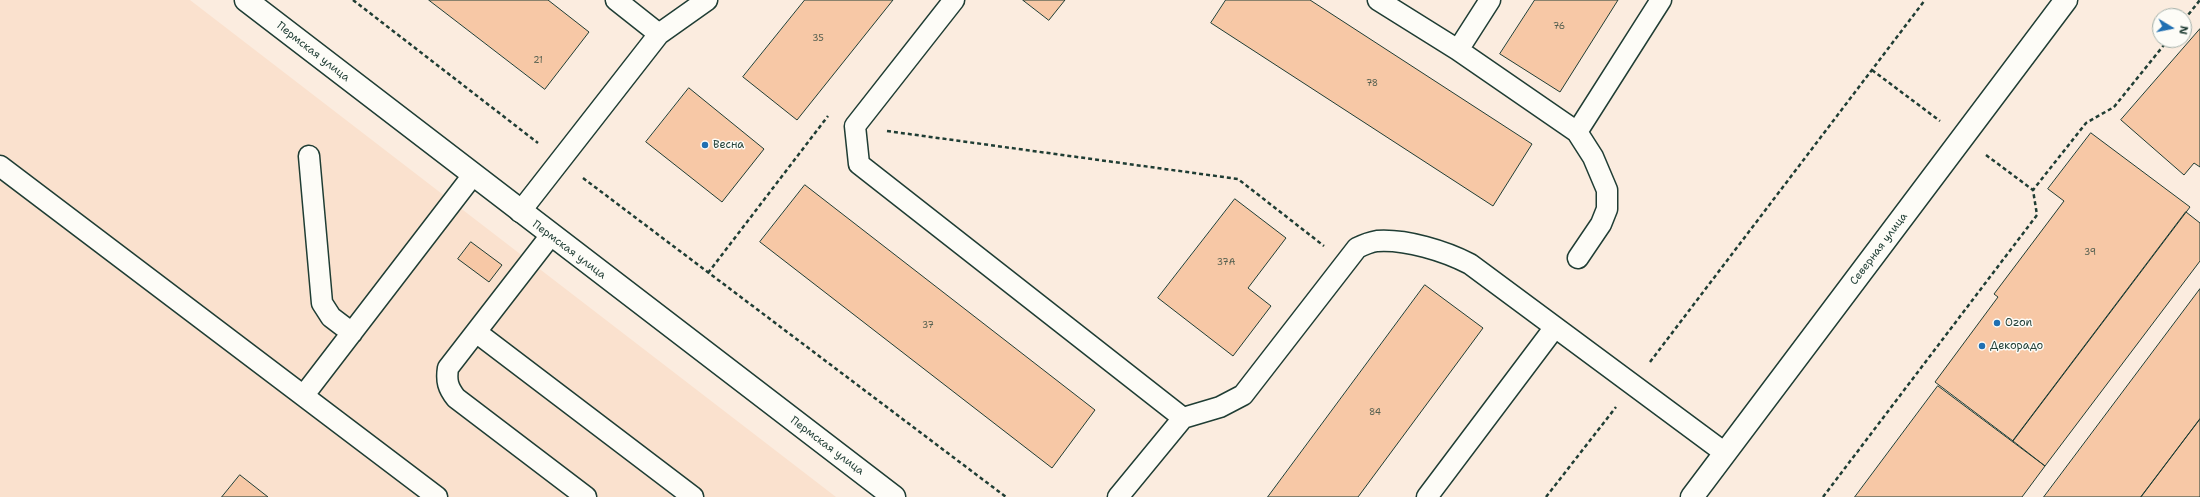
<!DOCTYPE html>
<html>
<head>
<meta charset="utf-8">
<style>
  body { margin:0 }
  #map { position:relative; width:2200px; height:497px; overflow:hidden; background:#fbecdf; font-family:"Shantell Sans",sans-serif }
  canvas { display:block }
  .north { position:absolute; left:2152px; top:8px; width:40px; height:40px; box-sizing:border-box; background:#fdfcf7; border:1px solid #a4b0a9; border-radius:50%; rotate:100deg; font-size:11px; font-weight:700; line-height:16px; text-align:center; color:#1f3d34 }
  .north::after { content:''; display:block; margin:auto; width:14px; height:18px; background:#1f6fb2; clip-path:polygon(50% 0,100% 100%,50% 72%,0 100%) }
</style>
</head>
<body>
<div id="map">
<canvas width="2200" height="497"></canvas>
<div class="north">N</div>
</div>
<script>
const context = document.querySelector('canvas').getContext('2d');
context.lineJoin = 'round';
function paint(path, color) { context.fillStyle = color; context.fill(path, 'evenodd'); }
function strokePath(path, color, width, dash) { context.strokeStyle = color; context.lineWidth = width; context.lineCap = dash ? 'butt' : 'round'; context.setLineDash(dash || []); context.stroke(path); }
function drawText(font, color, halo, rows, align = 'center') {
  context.font = font + ' "Shantell Sans",sans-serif'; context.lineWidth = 3; context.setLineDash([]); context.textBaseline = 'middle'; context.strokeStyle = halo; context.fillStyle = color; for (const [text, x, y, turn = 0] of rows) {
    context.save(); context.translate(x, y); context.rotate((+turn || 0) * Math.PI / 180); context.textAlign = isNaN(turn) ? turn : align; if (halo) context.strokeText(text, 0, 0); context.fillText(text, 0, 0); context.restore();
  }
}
paint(new Path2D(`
  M0 0H190L836 497H0Z`), '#fae1ce');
const building = new Path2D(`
  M429 0H548L589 32 545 89Z
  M805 0H893L797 120 743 77Z
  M1023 0H1065L1049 20Z
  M1226 0H1310L1532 144 1493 206 1211 23Z
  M1535 0H1618L1560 92 1500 54Z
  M2200 29V167L2194 163 2184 175 2121 120Z
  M689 88 764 149 722 202 646 142Z
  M2091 133 2190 207 2013 441 1935 382 1998 297 1994 294 2064 201 2048 189Z
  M805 185 1095 410 1052 468 760 242Z
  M1235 199 1286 238 1248 288 1271 306 1233 356 1158 298Z
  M2186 212 2200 223V261L2045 466 2013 441Z
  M471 242 502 265 489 282 458 259Z
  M1425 285 1483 328 1358 497H1268Z
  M2200 289V419L2141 497H2044Z
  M1938 386 2045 466 2022 497H1855Z
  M2200 419V497H2141Z
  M240 475 268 497H222Z`);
paint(building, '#f7c8a6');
strokePath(building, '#1f3d34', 1);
const lane = new Path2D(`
  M616 0 659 34 707 0
  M954 0 855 126 859 164 1183 418 1118 497
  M1378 0 1458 50 1577 132 1593 157 1607 190V209L1601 224 1578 258
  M1458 50 1490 0
  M1577 132 1661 0
  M309 156 322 303 331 317 352 333
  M0 166 437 497
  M520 212 659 34
  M551 235 448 368C446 381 448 388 456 398L586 497
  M476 332 693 497
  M304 395 473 175
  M1183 418 1220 407 1243 395 1357 248C1363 245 1371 242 1377 241 1406 239 1445 251 1470 264L1725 453
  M1427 497 1555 327`);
const secondary = new Path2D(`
  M246 0 894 497
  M1692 497 2066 0`);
strokePath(lane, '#1f3d34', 23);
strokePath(secondary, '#1f3d34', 25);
strokePath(new Path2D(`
  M353 0 538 143
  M2184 20 2200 0
  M1872 70 1940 121
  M887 131 1238 179 1324 246
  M1986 155 2033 190
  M583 178 1006 497
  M708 273 828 116
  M1650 362 1925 0
  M1546 497 1616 407
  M1823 497 2037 215 2033 190 2086 123 2114 107 2168 40`), '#1f3d34', 2.5, [4, 3]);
strokePath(lane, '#fdfcf7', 20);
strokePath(secondary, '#fdfcf7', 22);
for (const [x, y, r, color] of [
  [705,145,4,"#1f6fb2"],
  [1997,323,4,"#1f6fb2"],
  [1982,346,4,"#1f6fb2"]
]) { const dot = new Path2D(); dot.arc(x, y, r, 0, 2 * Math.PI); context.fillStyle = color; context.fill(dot); strokePath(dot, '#fdfcf7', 1.5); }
drawText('9px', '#556050', null, [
  ["76",1559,27],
  ["35",818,39],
  ["21",538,61],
  ["78",1372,84],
  ["39",2090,253],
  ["37А",1226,263],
  ["37",928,326],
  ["84",1375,413]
]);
drawText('11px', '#1f3d34', '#fdfcf7', [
  ["Пермская улица",313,52,38],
  ["Северная улица",1879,249,-53],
  ["Пермская улица",569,250,37],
  ["Пермская улица",827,446,37]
]);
drawText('11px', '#1f3d34', '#fdfcf7', [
  ["Весна",713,145],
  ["Ozon",2005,323],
  ["Декорадо",1990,346]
], 'left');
</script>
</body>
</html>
